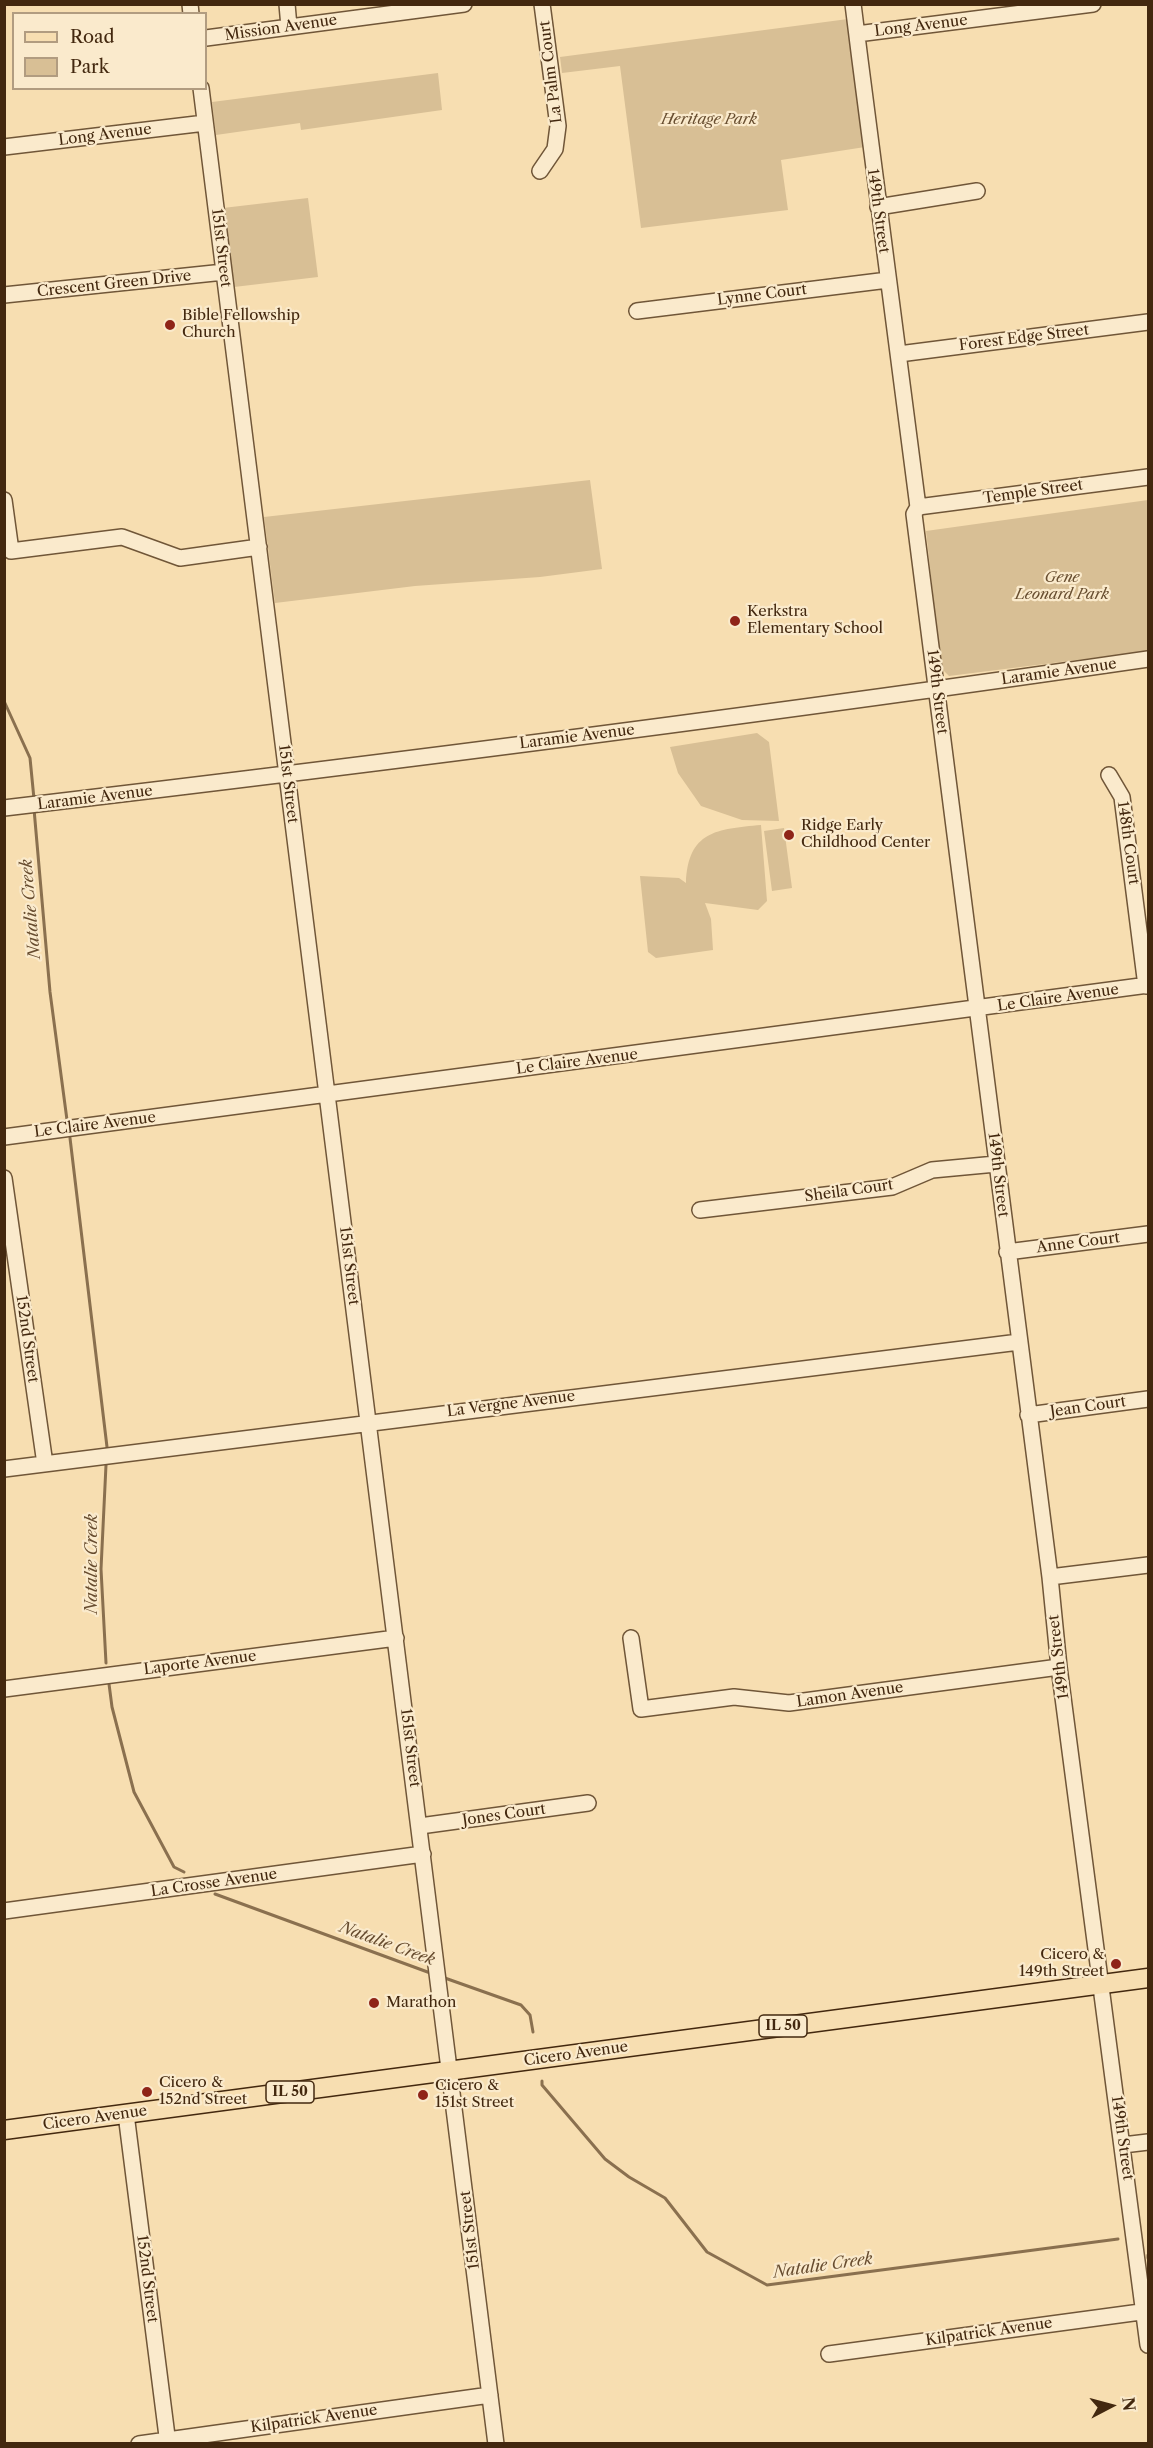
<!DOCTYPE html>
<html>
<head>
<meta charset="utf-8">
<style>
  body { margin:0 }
  #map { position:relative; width:1153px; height:2448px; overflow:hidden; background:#f7deb1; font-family:"Libre Caslon Text",serif }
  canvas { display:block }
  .frame { position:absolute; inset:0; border:6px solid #43280f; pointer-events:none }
  .legend { position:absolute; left:12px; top:12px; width:195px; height:78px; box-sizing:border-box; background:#faeacc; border:2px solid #b19c80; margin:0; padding:8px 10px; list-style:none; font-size:18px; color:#43280f }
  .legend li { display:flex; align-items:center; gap:12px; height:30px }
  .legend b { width:30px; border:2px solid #b19c80 }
  .north { position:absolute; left:1081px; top:2376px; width:60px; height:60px; -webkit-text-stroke:4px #faeacc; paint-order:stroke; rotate:84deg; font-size:16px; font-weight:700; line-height:24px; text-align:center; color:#43280f }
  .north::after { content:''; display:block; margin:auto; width:21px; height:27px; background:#43280f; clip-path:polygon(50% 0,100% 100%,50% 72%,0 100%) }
</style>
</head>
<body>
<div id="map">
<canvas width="1153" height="2448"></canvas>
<div class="frame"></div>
<ul class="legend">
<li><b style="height:8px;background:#f7deb1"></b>Road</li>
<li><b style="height:16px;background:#d8bf95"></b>Park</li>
</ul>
<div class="north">N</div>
</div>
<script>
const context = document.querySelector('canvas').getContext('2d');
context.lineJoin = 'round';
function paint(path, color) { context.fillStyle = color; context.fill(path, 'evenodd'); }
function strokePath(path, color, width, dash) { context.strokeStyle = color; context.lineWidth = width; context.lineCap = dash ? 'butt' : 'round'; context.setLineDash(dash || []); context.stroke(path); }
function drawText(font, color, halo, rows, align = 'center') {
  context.font = font + ' "Libre Caslon Text",serif'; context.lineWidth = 4.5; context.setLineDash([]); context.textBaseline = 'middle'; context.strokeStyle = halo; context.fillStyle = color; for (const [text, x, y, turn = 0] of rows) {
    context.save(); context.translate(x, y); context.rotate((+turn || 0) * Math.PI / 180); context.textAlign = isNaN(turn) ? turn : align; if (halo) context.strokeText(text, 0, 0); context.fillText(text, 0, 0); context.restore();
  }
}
paint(new Path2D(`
  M848 19 865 147 781 160 788 210 641 228 620 66 562 73 560 57Z
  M438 73 442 110 301 130 300 123 216 135 212 102Z
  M308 198 318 277 234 287 223 208Z
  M590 480 602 569 540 577 415 586 275 603 264 517Z
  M1148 500V651L949 676 941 668 926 531Z
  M757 733 769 742 779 821 742 820 701 806 678 773 670 747Z
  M761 825 767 901 758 910 705 903 711 919 713 950 656 958 648 952 640 876 679 878 686 883C688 831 717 829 761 825Z
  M784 828 792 888 772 891 764 831Z`), '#d8bf95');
strokePath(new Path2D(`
  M4 701 30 758 34 799
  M34 809 50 992 67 1120
  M70 1138 107 1447
  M106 1663 101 1569 106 1465
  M109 1684 112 1707 134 1792 174 1867 184 1872
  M215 1894 433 1974
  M442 1977 521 2005 530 2015 533 2032
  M542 2081V2085L605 2159 629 2177 665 2198 707 2252 767 2285 1118 2239
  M1148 2255V2258`), '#8a704f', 3);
const minor = new Path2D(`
  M190 4 191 14
  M287 4 289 27
  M853 4C874 172 896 340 918 507L914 514 1050 1577 1059 1667 1148 2345
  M857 34 1093 4
  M206 38 464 4
  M201 88 496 2444
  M4 147 205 123
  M540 171 555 149 558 126 542 4
  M878 207 977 191
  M4 295 224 272
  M637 311 888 280
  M899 354 1148 322
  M4 500 11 551 122 537 180 558 259 547
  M918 507 1148 477
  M1109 775 1122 797 1146 986
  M4 808C386 763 768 714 1148 659
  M4 1137 1148 985
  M4 1178 45 1464
  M700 1210 892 1187 932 1170 996 1164
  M1007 1252 1148 1234
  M1028 1415 1148 1399
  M4 1469 1019 1342
  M1050 1577 1148 1565
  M631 1638 641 1709 734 1697 789 1703 1059 1667
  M4 1689 396 1638
  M420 1826 588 1803
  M4 1911 423 1854
  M126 2114 168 2444
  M1123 2145 1148 2142
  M829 2354 1148 2311
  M139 2444 490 2395`);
const major = new Path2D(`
  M4 2130 1148 1978`);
strokePath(minor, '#705638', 18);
strokePath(major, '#43280f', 21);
strokePath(minor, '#faeacc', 15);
strokePath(major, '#f7deb1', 18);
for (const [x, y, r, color] of [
  [170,325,6,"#8f2418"],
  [735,621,6,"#8f2418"],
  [789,835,6,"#8f2418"],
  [1116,1964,6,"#8f2418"],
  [374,2003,6,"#8f2418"],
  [147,2092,6,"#8f2418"],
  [423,2095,6,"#8f2418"]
]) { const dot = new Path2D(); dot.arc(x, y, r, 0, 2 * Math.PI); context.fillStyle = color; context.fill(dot); strokePath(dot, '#faeacc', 2); }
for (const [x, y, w] of [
  [783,2026,48],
  [290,2092,48]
]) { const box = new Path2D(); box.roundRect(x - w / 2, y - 11, w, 22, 4.5); context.fillStyle = '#faeacc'; context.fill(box); strokePath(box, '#43280f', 1.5); }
drawText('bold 14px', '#43280f', null, [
  ["IL 50",783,2026],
  ["IL 50",290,2092]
]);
drawText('15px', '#43280f', '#faeacc', [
  ["Long Avenue",921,26,-7],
  ["Mission Avenue",281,28,-8],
  ["La Palm Court",551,72,-97],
  ["Long Avenue",105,135,-7],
  ["149th Street",878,211,82],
  ["151st Street",221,248,83],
  ["Crescent Green Drive",114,284,-6],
  ["Lynne Court",762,295,-7],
  ["Forest Edge Street",1024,338,-7],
  ["Temple Street",1033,492,-8],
  ["Laramie Avenue",1059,672,-8],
  ["149th Street",937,692,83],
  ["Laramie Avenue",577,737,-7],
  ["151st Street",288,784,83],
  ["Laramie Avenue",95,798,-7],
  ["148th Court",1128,843,82],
  ["Le Claire Avenue",1058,998,-8],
  ["Le Claire Avenue",577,1062,-7],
  ["Le Claire Avenue",95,1125,-7],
  ["149th Street",998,1175,83],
  ["Sheila Court",849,1191,-8],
  ["Anne Court",1078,1243,-7],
  ["151st Street",349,1266,83],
  ["152nd Street",27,1339,82],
  ["La Vergne Avenue",511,1404,-7],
  ["Jean Court",1088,1407,-8],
  ["149th Street",1059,1657,-97],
  ["Laporte Avenue",200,1663,-7],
  ["Lamon Avenue",850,1695,-8],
  ["151st Street",410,1748,83],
  ["Jones Court",504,1815,-8],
  ["La Crosse Avenue",214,1883,-8],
  ["Cicero Avenue",576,2054,-8],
  ["Cicero Avenue",95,2118,-8],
  ["149th Street",1122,2138,82],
  ["151st Street",470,2230,-97],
  ["152nd Street",147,2279,83],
  ["Kilpatrick Avenue",989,2332,-8],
  ["Kilpatrick Avenue",314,2419,-8]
]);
drawText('italic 15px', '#684e30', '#faeacc', [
  ["Heritage Park",709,120],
  ["Gene",1062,578],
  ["Leonard Park",1062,595]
]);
drawText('15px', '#43280f', '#faeacc', [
  ["Bible Fellowship",182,316],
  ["Church",182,333],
  ["Kerkstra",747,612],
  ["Elementary School",747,629],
  ["Ridge Early",801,826],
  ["Childhood Center",801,843],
  ["Cicero &",1104,1955,"right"],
  ["149th Street",1104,1972,"right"],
  ["Marathon",386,2003],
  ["Cicero &",159,2083],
  ["152nd Street",159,2100],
  ["Cicero &",435,2086],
  ["151st Street",435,2103]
], 'left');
drawText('italic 16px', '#674c2f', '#faeacc', [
  ["Natalie Creek",31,909,-95],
  ["Natalie Creek",92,1564,-90],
  ["Natalie Creek",387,1944,20],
  ["Natalie Creek",823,2266,-8]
]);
</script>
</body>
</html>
